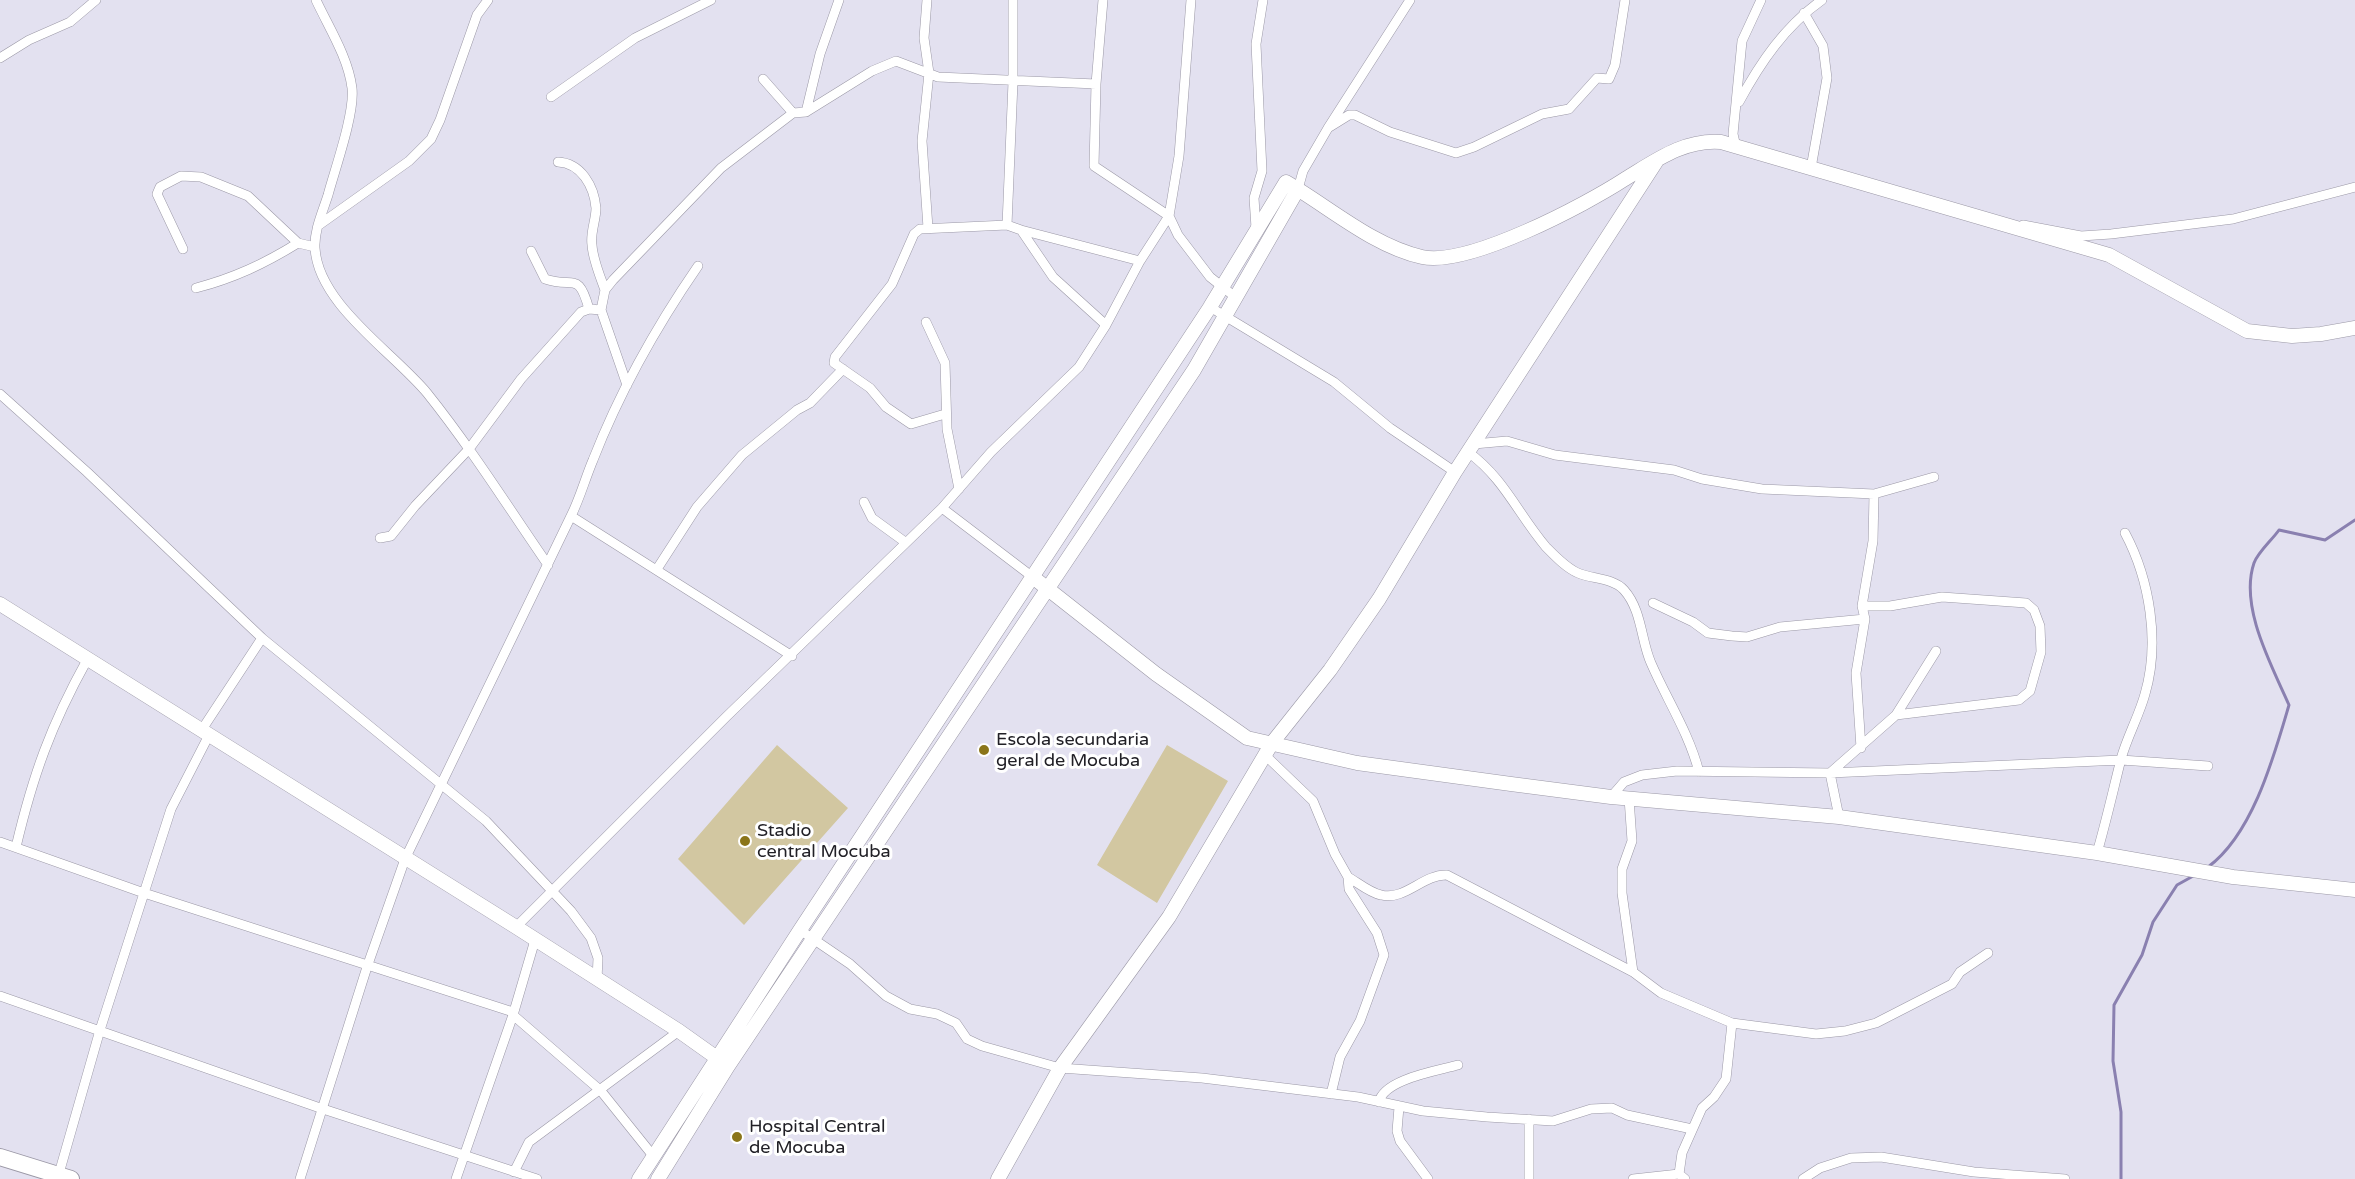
<!DOCTYPE html>
<html>
<head>
<meta charset="utf-8">
<style>
  body { margin:0 }
  canvas { display:block; background:#e3e1f0 }
</style>
</head>
<body>
<canvas width="2355" height="1179"></canvas>
<script>
const context = document.querySelector('canvas').getContext('2d');
context.lineJoin = 'round';
function paint(path, color) { context.fillStyle = color; context.fill(path, 'evenodd'); }
function strokePath(path, color, width, dash) { context.strokeStyle = color; context.lineWidth = width; context.lineCap = dash ? 'butt' : 'round'; context.setLineDash(dash || []); context.stroke(path); }
function drawText(font, color, halo, rows, align = 'center') {
  context.font = font + ' "Varela Round",sans-serif'; context.lineWidth = 6; context.setLineDash([]); context.textBaseline = 'middle'; context.strokeStyle = halo; context.fillStyle = color; for (const [text, x, y, turn = 0] of rows) {
    context.save(); context.translate(x, y); context.rotate((+turn || 0) * Math.PI / 180); context.textAlign = isNaN(turn) ? turn : align; if (halo) context.strokeText(text, 0, 0); context.fillText(text, 0, 0); context.restore();
  }
}
paint(new Path2D(`
  M777 745 848 808 744 925 678 859Z
  M1167 745 1228 781 1157 903 1097 865Z`), '#d2c7a1');
strokePath(new Path2D(`
  M2208 867C2253 834 2274 756 2289 705 2272 666 2239 607 2254 563 2258 552 2272 540 2279 530L2325 540 2355 520
  M2121 1179V1112L2113 1061 2114 1005 2142 955 2153 922 2177 885 2195 875`), '#8a80b0', 3);
const street = new Path2D(`
  M316 0C329 28 348 57 352 88 355 113 335 169 328 195 323 211 314 230 315 248 318 304 393 352 427 393 471 448 508 507 548 565
  M927 0 924 38 929 73 922 141 928 228
  M1191 0 1179 156 1169 216 1178 235 1210 277 1234 296
  M1804 13 1823 46 1827 78 1811 168
  M0 58 29 40 70 22 96 0
  M763 79 793 113 806 112 820 54 839 0
  M1096 84 1103 0
  M551 97 635 38 711 0
  M1739 102C1760 63 1785 26 1822 0
  M806 112 872 71 896 61 938 77 1096 84 1094 166 1169 216 1140 261 1106 325
  M1328 128 1349 115H1355L1390 132 1456 153 1474 147 1542 114 1569 109 1597 78 1609 79 1615 65 1625 0
  M1736 147 1733 134 1742 41 1761 0
  M558 162C581 163 594 186 596 208 596 220 590 233 592 245 593 260 600 276 605 290
  M1298 189 1303 171 1328 128 1410 0
  M319 225 409 161 431 139 440 120 477 15 488 0
  M2023 225 2081 236 2111 234 2233 219 2355 187
  M1256 228 1254 198 1262 171 1256 44 1263 0
  M1021 230 1140 261
  M183 249 157 194 160 187 181 176 201 177 248 196 298 243
  M531 251 545 279C574 289 578 270 589 309
  M196 288C234 278 264 264 298 243L315 247
  M1210 307 1334 382 1390 428 1455 472
  M601 310 605 290 613 280 721 168 793 113
  M926 322 945 363 947 429 959 489
  M0 394 87 472 262 638 486 821 571 911 591 938 598 958 597 980
  M945 414 911 424 886 407 870 388 834 363 835 357 892 284 914 234 920 229 1007 225
  M1474 444 1507 441 1555 455 1674 470 1702 479 1762 489 1874 494 1934 477
  M1468 452C1504 478 1518 514 1546 547 1555 556 1566 568 1578 573 1592 579 1613 578 1624 590 1642 610 1641 641 1651 663 1667 700 1689 733 1699 772
  M864 502 872 518 905 542
  M942 508 1034 578
  M571 516 792 656
  M380 538 391 536 415 506 469 449 521 379 581 312 589 309 601 310 627 385
  M657 569 697 507 742 455 797 410 810 403 843 369
  M1653 603 1693 622 1708 633 1732 636 1747 637 1780 627 1865 619
  M1862 606 1873 541 1874 494
  M201 731 262 638
  M1861 748 1856 673 1865 619 1862 606H1890L1942 597 2026 603 2034 610 2040 626 2041 652 2030 691 2019 700 1896 715
  M1266 756 1313 801 1335 854 1348 877 1349 889 1377 933 1384 955 1360 1021 1340 1057 1331 1094
  M1611 797 1624 782 1642 775 1677 771 1830 773 2121 760 2208 766
  M1629 798 1632 841 1622 869V893L1633 972 1661 993 1732 1023
  M1839 817 1830 773 1896 715 1936 651
  M0 842 144 893 513 1012
  M16 847C33 775 51 725 87 660
  M2097 853C2106 822 2113 791 2121 759 2127 737 2139 716 2145 694 2160 643 2150 580 2125 533
  M1348 877C1357 882 1370 893 1381 895 1405 901 1423 874 1447 875L1633 972
  M516 927 726 717 942 508 991 452 1079 367 1106 325 1053 277 1021 230 1007 225 1013 82V0
  M800 930 850 964 886 996 910 1009 937 1014 956 1023 967 1039 982 1046 1060 1068 1202 1078 1358 1097 1423 1111 1487 1117 1553 1121 1591 1109 1612 1108 1627 1115 1692 1129
  M0 996 320 1108 537 1179
  M513 1015 601 1091 654 1157
  M1379 1102C1384 1079 1437 1071 1458 1065
  M1399 1107 1397 1131 1400 1141 1428 1179
  M1529 1119V1179
  M514 1172 529 1142 679 1031
  M1679 1174 1682 1153 1702 1108 1714 1097 1726 1079 1732 1023 1816 1034 1845 1031 1876 1023 1952 984 1960 972 1988 953
  M58 1177 100 1030 171 809 208 737
  M300 1179 367 967 405 859 571 516C580 498 585 479 593 460 620 391 656 327 698 266
  M456 1179 513 1015 535 940
  M1633 1179 1679 1174 1685 1179
  M1803 1179 1820 1168 1851 1158 1881 1157 1974 1172 2065 1179`);
const secondary = new Path2D(`
  M1034 578 1156 674 1247 738 1357 763 1511 784 1611 797 1839 817 2097 853 2233 877 2355 890
  M0 604 516 927 679 1031 724 1063
  M639 1179 800 930 1210 307 1286 182C1329 207 1373 246 1422 257 1468 267 1585 205 1625 179 1655 161 1684 139 1721 142L2109 255 2247 331 2292 336 2321 334 2355 328
  M658 1179 728 1066 1194 370 1298 189
  M998 1179 1060 1068 1169 917 1272 743 1330 670 1379 599 1455 472 1656 162`);
const highway = new Path2D(`
  M0 1157 71 1179`);
strokePath(street, '#9b98a6', 10);
strokePath(secondary, '#9b98a6', 15);
strokePath(highway, '#9b98a6', 18);
strokePath(street, '#fff', 9);
strokePath(secondary, '#fff', 14);
strokePath(highway, '#fff', 16);
for (const [x, y, r, color] of [
  [984,750,6,"#8b7519"],
  [745,841,6,"#8b7519"],
  [737,1137,6,"#8b7519"]
]) { const dot = new Path2D(); dot.arc(x, y, r, 0, 2 * Math.PI); context.fillStyle = color; context.fill(dot); strokePath(dot, '#fff', 2); }
drawText('18px', '#212026', '#fff', [
  ["Escola secundaria",996,740],
  ["geral de Mocuba",996,761],
  ["Stadio",757,831],
  ["central Mocuba",757,852],
  ["Hospital Central",749,1127],
  ["de Mocuba",749,1148]
], 'left');
</script>
</body>
</html>
